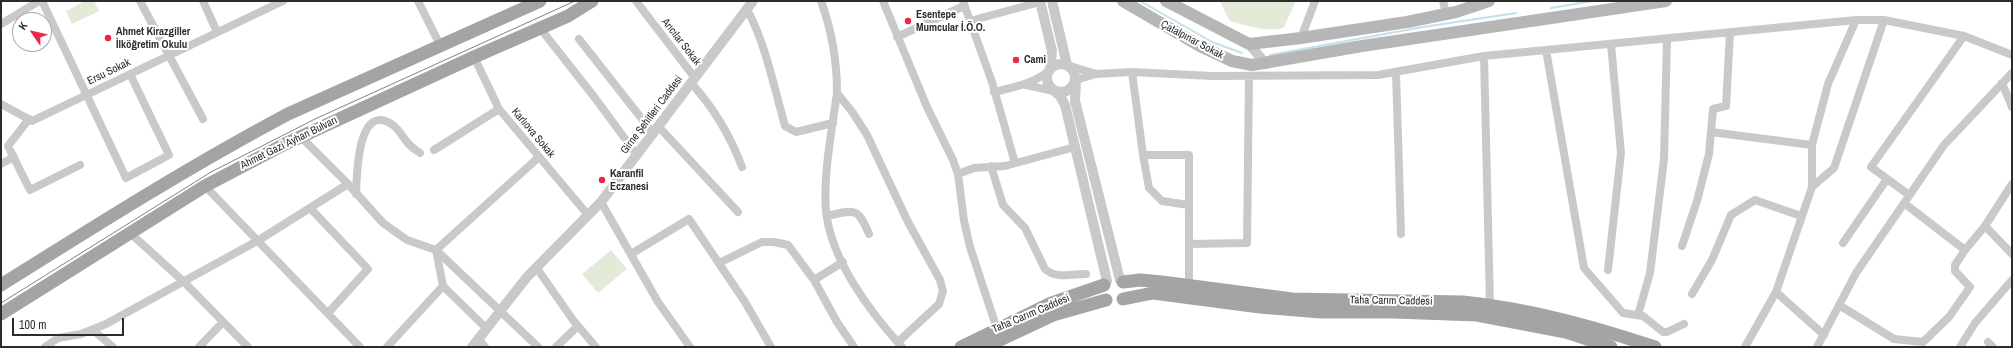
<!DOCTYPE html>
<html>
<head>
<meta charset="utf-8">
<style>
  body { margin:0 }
  #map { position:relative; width:2013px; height:348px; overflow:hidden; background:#fff; font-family:"Archivo Narrow",sans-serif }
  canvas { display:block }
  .frame { position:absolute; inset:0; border:2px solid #2c2c2c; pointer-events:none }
  .north { position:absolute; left:12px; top:12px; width:40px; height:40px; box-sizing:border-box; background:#fff; border:1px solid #ababab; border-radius:50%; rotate:304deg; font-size:11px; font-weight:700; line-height:16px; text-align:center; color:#2c2c2c }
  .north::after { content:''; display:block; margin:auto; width:14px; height:18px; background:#ea2649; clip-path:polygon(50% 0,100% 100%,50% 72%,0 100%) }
  .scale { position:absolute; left:12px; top:318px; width:112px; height:18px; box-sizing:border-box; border:2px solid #2c2c2c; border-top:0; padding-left:5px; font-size:12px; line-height:14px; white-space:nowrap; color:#2c2c2c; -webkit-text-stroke:3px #fff; paint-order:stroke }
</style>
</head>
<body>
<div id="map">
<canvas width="2013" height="348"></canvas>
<div class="frame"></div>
<div class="north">K</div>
<div class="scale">100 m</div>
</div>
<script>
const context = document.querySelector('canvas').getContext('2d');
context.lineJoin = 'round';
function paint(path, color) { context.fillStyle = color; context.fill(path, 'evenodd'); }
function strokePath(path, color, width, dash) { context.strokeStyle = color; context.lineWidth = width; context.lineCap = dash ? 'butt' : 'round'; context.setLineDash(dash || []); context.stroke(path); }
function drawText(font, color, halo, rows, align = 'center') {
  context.font = font + ' "Archivo Narrow",sans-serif'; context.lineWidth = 4; context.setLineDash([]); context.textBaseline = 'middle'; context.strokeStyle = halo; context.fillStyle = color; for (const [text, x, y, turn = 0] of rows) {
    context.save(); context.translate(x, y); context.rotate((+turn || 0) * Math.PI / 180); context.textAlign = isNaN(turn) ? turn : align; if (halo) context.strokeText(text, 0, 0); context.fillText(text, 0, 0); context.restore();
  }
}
paint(new Path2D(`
  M85 1H94L99 11 72 24 66 11Z
  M1220 1H1296L1284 27C1274 34 1241 25 1229 20Z
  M611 250 627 269 598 293 582 274Z`), '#e4ead8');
strokePath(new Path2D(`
  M1140 1 1212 42 1242 53
  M1551 8 1593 1
  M1270 55 1423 27 1516 13`), '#c3e0eb', 2);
strokePath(new Path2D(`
  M42 1 126 178 169 155 130 74
  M140 1 203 119
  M203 1 217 32
  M418 1 440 45
  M636 1 695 78
  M821 1C832 31 837 61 837 93 832 130 823 175 826 211 831 260 870 312 902 347
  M883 1 927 107 953 160 958 174 964 221 970 247 997 329
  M963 1 992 82 1015 163
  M1443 1 1446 14
  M747 9C766 45 774 87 785 126L796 132 833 123
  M970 21 1040 2
  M1 24 39 1
  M540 28 595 98 637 155
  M897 37 964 6
  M1301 38 1315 1
  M579 39 653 133
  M1546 50 1584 268 1623 313 1643 316 1663 332H1667L1684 324
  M1484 56 1490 305
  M474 57 499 109 588 215
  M1067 65 1096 74
  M1132 72 1143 155H1189V285
  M1396 72 1401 234
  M1076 80 1096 74 1132 72 1212 76 1378 75 1484 56 1856 20H1884L1964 36 2012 55
  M691 83C714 108 730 135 742 167
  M2002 83 2012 107
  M1026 85 1054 91
  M994 92C1015 87 1033 84 1050 70
  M837 93 853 113 867 135 908 222 940 280 943 291 939 304 898 342
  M1 104 32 121 283 1
  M29 119 8 146 30 190 80 165
  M658 126 738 212
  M1711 132 1812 145
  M301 137 348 184 383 223 407 240 436 250 538 347
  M434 150 499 109
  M1143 155 1149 188 1162 201 1189 205
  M1 164 14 157
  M991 166 1003 205 1025 228 1045 269C1055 279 1073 274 1086 274
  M958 174 974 168 1005 166 1075 147
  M2012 184 1985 226 2012 254
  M205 186 360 347
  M1812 187 1834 168 1884 20
  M356 194C357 176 357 100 393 125 403 133 404 144 420 153
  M1909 195 1871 167 1964 36
  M601 202 658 302 690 347
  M1904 203 1965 250 1985 226
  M310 208 368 269 328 313
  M827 216C855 210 857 206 869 234
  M129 232 183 281 248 347
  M1843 243 1887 179
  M1189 244 1247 243 1249 76
  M1682 246 1697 201 1709 154 1713 109 1726 106 1730 33
  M631 254 689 219 745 302 771 347
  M719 263 762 242H774L788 245 814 280 843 262
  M536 267 573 320 596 347
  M1608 270 1621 153 1611 44
  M814 280 837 322 854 347
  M1776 292 1824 335
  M1692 294 1712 260 1731 215 1755 200 1801 216
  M1839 305 1894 339 1923 342 1949 317 1970 287 1955 271V265L1965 250
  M1638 315 1650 273 1664 159 1667 39
  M486 328 443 286 436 250 539 157
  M93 330 113 347
  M478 338 485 347
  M1988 342 1993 347
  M45 347 58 338 81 334 106 324 259 240 348 184
  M199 347 223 322
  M387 347 443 286
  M556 347 578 326
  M1745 347 1776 292 1812 187V145L1828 84 1856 20
  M1817 347 1856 273 1944 145 2012 73
  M1960 347 1975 323 2012 280`), '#c9c9c9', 8);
strokePath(new Path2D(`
  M1040 1 1052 51 1050 70
  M1052 1 1067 65
  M1249 44 1266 64
  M1047 78a14 14 0 1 1 28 0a14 14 0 1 1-28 0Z
  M1076 80 1075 101 1120 280
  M1054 91 1060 96 1065 105 1107 281
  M472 347 527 277 601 202 753 1`), '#c9c9c9', 10);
strokePath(new Path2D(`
  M1123 1 1200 46 1232 61 1252 65 1362 46 1666 1
  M1166 1 1249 44 1301 38 1407 22 1456 12 1489 1`), '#b6b6b6', 12);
strokePath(new Path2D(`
  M1123 282 1140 280 1162 282 1292 299 1463 302C1531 309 1591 326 1655 347
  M1 285C95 226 190 166 288 114L540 1
  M1123 299 1153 293 1260 307 1321 312H1394L1477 315 1566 332 1611 347
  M1 314 205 186 285 144 474 57 568 16 592 1
  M961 347 1049 304 1104 285
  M985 347 1053 315 1106 300`), '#a4a4a4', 13);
strokePath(new Path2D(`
  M1 303 211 172 315 119 575 1`), '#818181', 1);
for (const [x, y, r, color] of [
  [908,21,4,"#ea2649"],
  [108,38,4,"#ea2649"],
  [1016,60,4,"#ea2649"],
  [602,180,4,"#ea2649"]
]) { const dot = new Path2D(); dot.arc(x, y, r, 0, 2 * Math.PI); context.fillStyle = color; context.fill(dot); strokePath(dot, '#fff', 1.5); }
drawText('bold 11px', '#2c2c2c', '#fff', [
  ["Esentepe",916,15],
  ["Mumcular İ.Ö.O.",916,28],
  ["Ahmet Kirazgiller",116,32],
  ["İlköğretim Okulu",116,45],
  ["Cami",1024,60],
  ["Karanfil",610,174],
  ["Eczanesi",610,187]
], 'left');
drawText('11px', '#2c2c2c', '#fff', [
  ["Çatalpınar Sokak",1192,40,28],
  ["Arıcılar Sokak",681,42,52],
  ["Ersu Sokak",109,72,-26],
  ["Girne Şehitleri Caddesi",652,115,-53],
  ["Karlıova Sokak",533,133,50],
  ["Ahmet Gazi Ayhan Bulvarı",289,143,-26],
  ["Taha Carım Caddesi",1391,301,1],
  ["Taha Carım Caddesi",1031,314,-23]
]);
</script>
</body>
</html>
